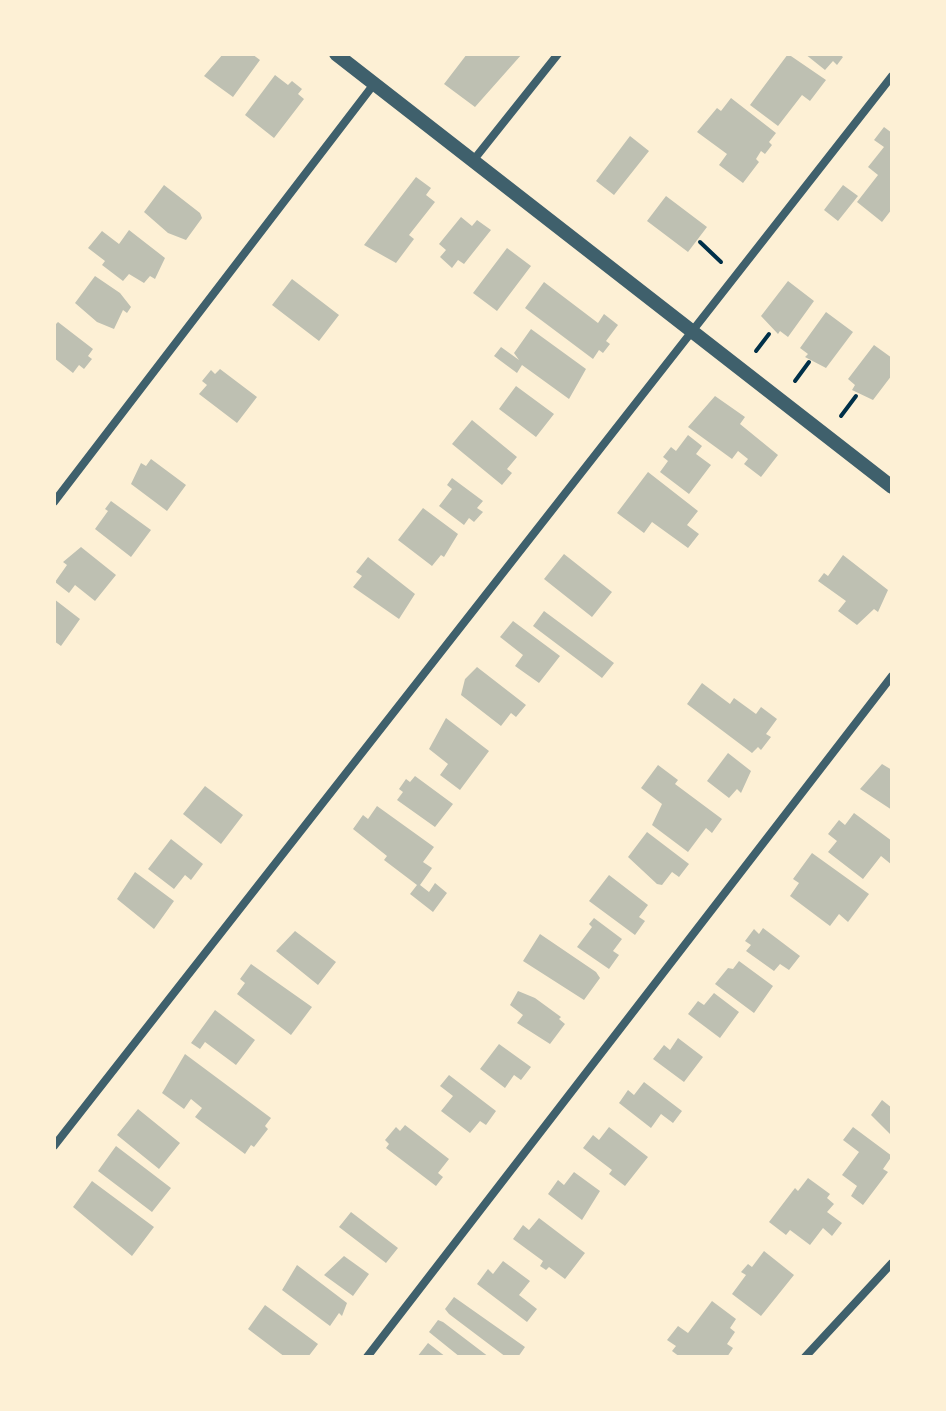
<!DOCTYPE html>
<html>
<head>
<meta charset="utf-8">
<style>
  body { margin:0 }
  #map { position:relative; width:946px; height:1411px; overflow:hidden; background:#fdf0d5; font-family:Inter,sans-serif }
  canvas { display:block }
  .frame { position:absolute; inset:0; border:56px solid #fdf0d5; pointer-events:none }
</style>
</head>
<body>
<div id="map">
<canvas width="946" height="1411"></canvas>
<div class="frame"></div>
</div>
<script>
const context = document.querySelector('canvas').getContext('2d');
context.lineJoin = 'round';
function paint(path, color) { context.fillStyle = color; context.fill(path, 'evenodd'); }
function strokePath(path, color, width, dash) { context.strokeStyle = color; context.lineWidth = width; context.lineCap = dash ? 'butt' : 'round'; context.setLineDash(dash || []); context.stroke(path); }
paint(new Path2D(`
  M223 54H252L260 60 233 97 204 76Z
  M467 54H522L475 107 444 84Z
  M788 54 826 80 810 101 802 95 778 126 750 105Z
  M805 54H839L843 57 837 65 833 61 825 70Z
  M275 75 288 85 292 81 302 89 298 94 304 99 274 138 245 115Z
  M731 98 776 133 769 142 772 145 765 154 761 151 756 159 759 162 743 183 719 165 727 154 697 132 717 108 721 111Z
  M884 127 892 133V209L882 222 857 202 878 175 868 167 884 147 874 140Z
  M630 136 649 151 614 195 596 181Z
  M416 177 431 188 426 195 435 202 409 235 414 239 396 263 364 245Z
  M164 185 200 213 202 218 186 240 168 233 144 212Z
  M843 185 858 196 838 221 824 210Z
  M666 196 707 227 688 252 647 221Z
  M461 217 472 226 477 220 491 230 464 264 458 260 452 268 440 257 446 250 439 244Z
  M129 230 165 258 155 279 150 276 144 283 129 274 123 281 102 265 105 261 88 248 102 231 119 244Z
  M507 248 531 266 497 311 473 293Z
  M95 276 120 293 131 307 127 313 123 310 114 329 97 322 75 303Z
  M292 279 339 315 319 341 272 305Z
  M788 281 814 301 788 337 780 331 778 334 761 316Z
  M544 282 598 323 604 314 618 325 606 341 610 344 603 353 599 350 593 359 525 308Z
  M826 312 853 332 826 368 805 357 808 354 800 348Z
  M58 322 93 349 88 356 92 359 84 369 79 365 73 373 54 358V326Z
  M531 329 586 369 569 399 522 365 517 373 494 356 501 347 519 360 514 353Z
  M874 345 892 358V375L873 400 852 390 855 385 848 379Z
  M220 369 257 397 237 423 199 394 207 385 202 381 211 370 215 374Z
  M516 386 554 414 536 437 499 409Z
  M715 396 745 417 740 424 778 455 761 477 744 464 748 459 738 451 732 459 688 427Z
  M472 420 517 457 507 469 512 473 502 485 452 444Z
  M688 435 702 446 696 454 711 465 689 494 660 472 668 461 663 457 671 447 676 451Z
  M151 459 186 485 167 511 131 484 141 463 146 466Z
  M648 472 698 511 687 525 699 534 688 548 652 522 644 533 617 513Z
  M452 478 483 501 477 508 483 512 474 522 469 518 464 525 439 506 452 489 447 485Z
  M111 501 151 530 131 557 95 529 108 511 105 509Z
  M423 508 458 534 444 557 441 555 432 566 398 540Z
  M81 547 116 575 95 601 75 585 69 593 55 582 67 565 63 562Z
  M564 554 612 592 592 617 544 579Z
  M843 555 888 590 878 612 874 609 857 625 838 611 846 601 818 581 824 573 828 576Z
  M368 557 415 594 399 619 353 587 362 576 356 572Z
  M54 599 80 619 61 646 54 641Z
  M544 611 614 663 602 678 533 626Z
  M513 621 560 656 539 683 515 666 523 655 500 637Z
  M477 667 526 705 516 717 511 713 501 726 461 695 465 679Z
  M702 683 730 704 734 698 756 714 761 707 777 719 766 734 771 737 761 750 758 747 752 753 687 704Z
  M446 718 489 751 460 790 440 775 448 764 429 749Z
  M728 753 751 771 741 793 737 789 729 798 707 781Z
  M882 764 892 770V810L860 789Z
  M658 765 678 780 675 784 722 819 712 833 706 828 688 852 652 825 662 804 641 788Z
  M415 776 453 804 435 827 397 800 403 792 399 789 406 779 410 782Z
  M205 786 243 815 221 844 183 814Z
  M377 806 434 847 423 862 432 868 420 885 429 892 435 883 447 893 433 912 410 894 417 885 384 860 387 856 353 829 363 815 368 819Z
  M854 813 892 841V865L881 856 863 879 828 852 837 841 828 834 839 820 845 825Z
  M647 832 689 864 679 877 672 872 662 885 657 884 628 857Z
  M171 839 203 864 191 880 185 875 174 889 148 869Z
  M812 853 869 894 848 922 839 914 830 926 790 896 799 883 793 879Z
  M135 872 174 901 154 929 117 899Z
  M609 875 648 905 639 917 645 921 635 935 589 901Z
  M594 918 622 939 613 951 619 955 609 969 577 947 592 927 589 924Z
  M763 928 800 956 789 970 780 964 774 971 746 951 751 945 745 941 754 929 759 934Z
  M295 931 336 962 318 985 276 951Z
  M540 934 596 972 600 978 584 1000 523 961Z
  M739 961 773 986 754 1013 715 984 728 968 733 969Z
  M251 964 312 1007 291 1035 237 994 245 983 240 979Z
  M518 991 535 998 561 1017 559 1019 565 1024 550 1044 517 1023 523 1015 510 1005Z
  M714 993 739 1012 720 1038 688 1014 698 1001 704 1005Z
  M215 1010 255 1040 236 1065 205 1042 200 1049 191 1043Z
  M678 1038 703 1057 684 1082 653 1059 664 1045 670 1050Z
  M499 1044 531 1067 521 1080 514 1075 505 1088 480 1069Z
  M185 1054 271 1118 265 1126 268 1129 254 1147 251 1145 245 1154 195 1117 202 1108 191 1099 184 1109 162 1093Z
  M449 1075 496 1111 486 1125 480 1121 470 1133 441 1111 453 1096 440 1086Z
  M644 1082 682 1111 673 1123 661 1114 651 1128 619 1103 628 1090 634 1095Z
  M882 1100 892 1108V1136L871 1115Z
  M138 1109 180 1143 159 1169 117 1135Z
  M405 1125 449 1159 438 1173 443 1177 436 1186 386 1148 389 1144 385 1140 396 1127 400 1131Z
  M609 1127 648 1157 625 1186 609 1174 612 1170 583 1148 593 1135 599 1140Z
  M853 1127 892 1156 883 1169 888 1172 863 1205 851 1196 857 1186 842 1175 859 1152 843 1140Z
  M116 1146 171 1188 152 1212 98 1171Z
  M574 1172 600 1191 582 1220 548 1194 558 1180 564 1185Z
  M808 1178 830 1194 827 1198 834 1204 827 1212 842 1223 832 1236 823 1228 810 1245 790 1230 786 1235 769 1222 795 1188 798 1191Z
  M92 1181 154 1227 132 1256 73 1207Z
  M351 1212 398 1248 386 1263 339 1227Z
  M539 1218 585 1253 565 1279 549 1267 546 1270 540 1266 543 1261 513 1239 523 1225 529 1230Z
  M764 1251 794 1275 761 1316 732 1294 746 1275 741 1272 748 1264 752 1267Z
  M344 1256 369 1274 353 1296 324 1275Z
  M503 1261 530 1281 519 1295 537 1309 527 1322 477 1284 488 1269 493 1274Z
  M297 1265 347 1303 342 1316 339 1313 330 1326 282 1290Z
  M454 1297 525 1347 518 1357H506L449 1314 445 1309Z
  M712 1301 736 1319 730 1328 735 1332 727 1344 733 1348 727 1357H680L672 1351 676 1346 667 1340 678 1326 688 1333Z
  M265 1305 318 1344 308 1357H285L248 1329Z
  M438 1320 443 1322 489 1357H460L429 1332Z
  M428 1343 446 1357H417Z`), '#bec0b2');
strokePath(new Path2D(`
  M700 242 721 262
  M756 351 769 334
  M795 381 809 362
  M841 416 856 396`), '#003049', 4);
strokePath(new Path2D(`
  M472 162 558 54
  M54 502 374 84
  M54 1146 892 76
  M367 1357 892 676
  M805 1357 892 1263`), '#3f606c', 8);
strokePath(new Path2D(`
  M336 54 892 487`), '#3f606c', 14);
</script>
</body>
</html>
